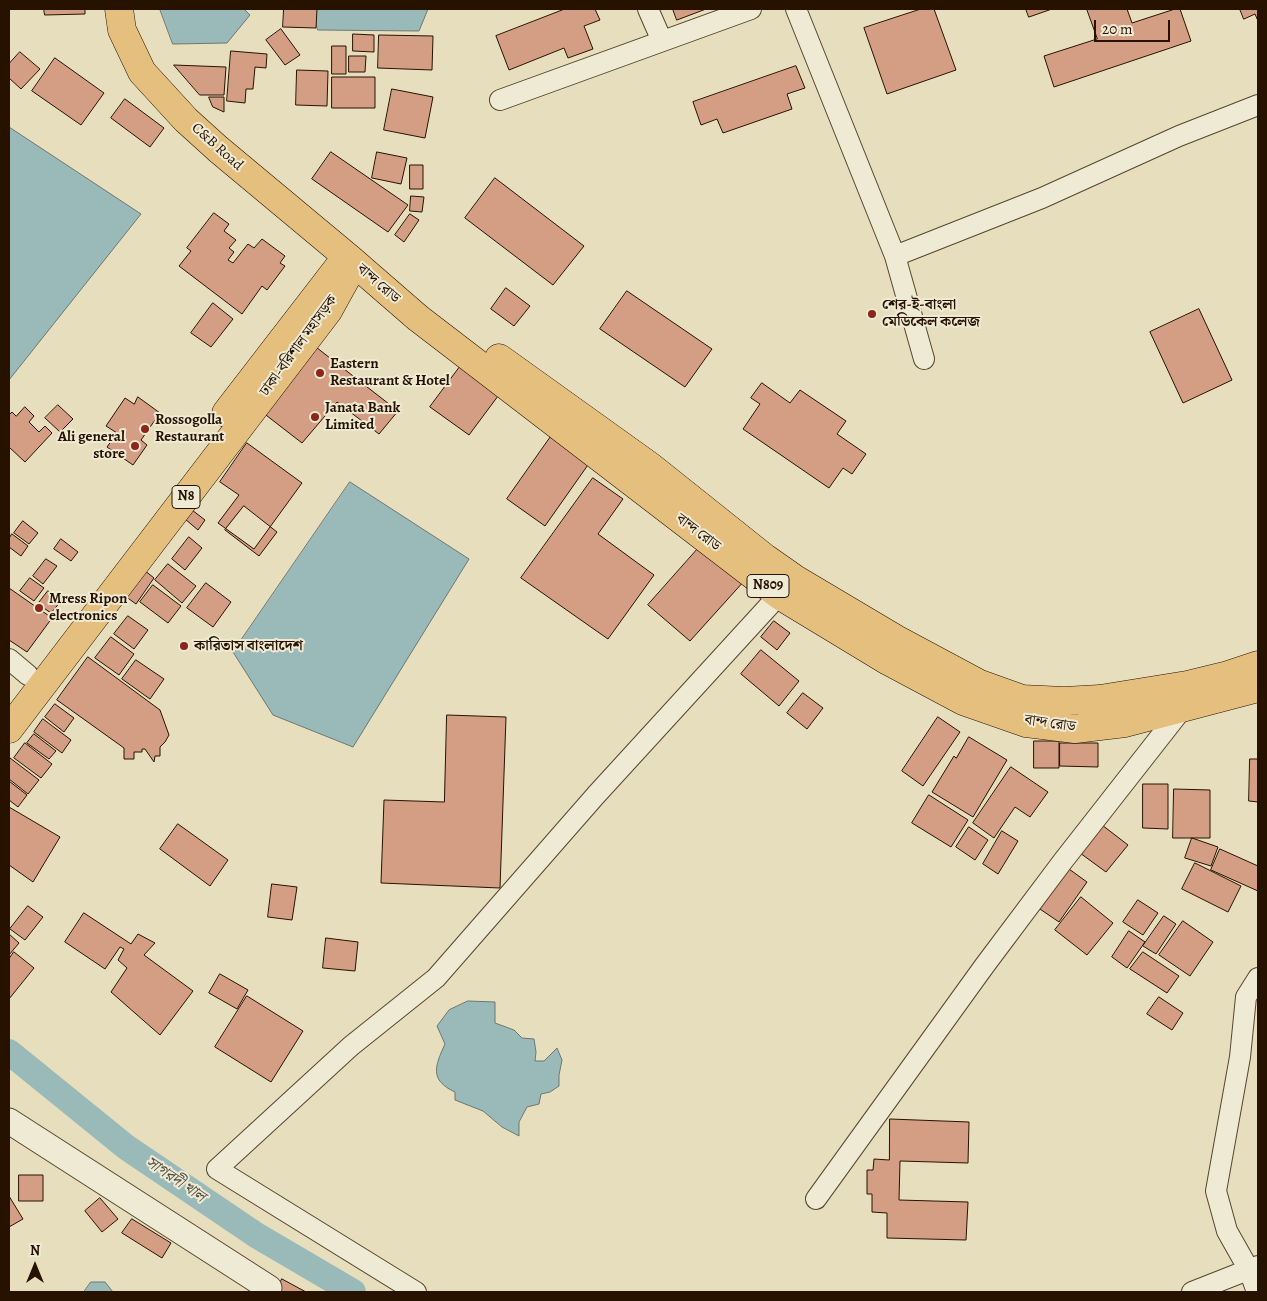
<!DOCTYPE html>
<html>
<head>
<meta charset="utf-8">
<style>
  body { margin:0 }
  #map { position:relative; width:1267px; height:1301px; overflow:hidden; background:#e7debd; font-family:Alegreya,serif }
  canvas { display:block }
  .frame { position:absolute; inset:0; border:10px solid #271200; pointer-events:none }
  .north { position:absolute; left:10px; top:1241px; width:50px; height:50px; -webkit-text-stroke:4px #efead4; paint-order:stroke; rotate:0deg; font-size:14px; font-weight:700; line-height:20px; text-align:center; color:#271200 }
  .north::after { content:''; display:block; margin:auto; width:18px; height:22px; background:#271200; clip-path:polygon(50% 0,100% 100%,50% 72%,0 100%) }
  .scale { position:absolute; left:1094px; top:20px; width:76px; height:22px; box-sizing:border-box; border:2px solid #271200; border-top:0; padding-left:6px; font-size:15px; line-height:18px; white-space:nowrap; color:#271200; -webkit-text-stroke:4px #efead4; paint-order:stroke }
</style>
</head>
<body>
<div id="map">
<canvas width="1267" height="1301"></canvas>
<div class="frame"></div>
<div class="north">N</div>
<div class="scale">20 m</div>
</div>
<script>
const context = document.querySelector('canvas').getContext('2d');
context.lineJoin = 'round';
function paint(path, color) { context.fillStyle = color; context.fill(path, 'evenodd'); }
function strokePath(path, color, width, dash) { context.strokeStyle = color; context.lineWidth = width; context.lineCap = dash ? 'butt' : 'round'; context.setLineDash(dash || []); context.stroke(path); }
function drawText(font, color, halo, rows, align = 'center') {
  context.font = font + ' Alegreya,"Noto Serif Bengali",serif'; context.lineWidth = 4; context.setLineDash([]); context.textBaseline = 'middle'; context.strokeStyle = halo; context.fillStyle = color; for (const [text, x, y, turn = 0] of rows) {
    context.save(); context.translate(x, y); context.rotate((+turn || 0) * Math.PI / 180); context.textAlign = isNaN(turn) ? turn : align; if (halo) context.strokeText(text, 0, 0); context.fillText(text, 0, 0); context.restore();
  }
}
const water = new Path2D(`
  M160 9H244L250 15 227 43 173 44Z
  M312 9H428L419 31 318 30Z
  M9 127 141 214 9 380Z
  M350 482 469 559 353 747 273 715 233 652Z
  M468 1001 495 1002V1023L514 1030 522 1038 534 1039 536 1052 535 1061H544L557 1048 562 1060 559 1075V1086L550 1092 541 1094 539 1104 527 1107 519 1122V1136L502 1127 483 1111 455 1100V1092C429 1080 435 1066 445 1044L437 1026 449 1010Z
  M91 1282H105L113 1292H84Z`);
paint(water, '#9ababa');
strokePath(water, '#6c7770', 1);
strokePath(new Path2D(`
  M9 1052 126 1147 256 1235 353 1292`), '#9ababa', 26);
const building = new Path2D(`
  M44 9H85V14L45 15Z
  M284 9H317L316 28 283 27Z
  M565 9H595L600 20 584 26 593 49 568 58 564 48 509 70 496 36Z
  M673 9H706L677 20Z
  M921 9H934L956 70 887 94 864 28Z
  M1026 9H1052L1029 17Z
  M1087 9H1127L1132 23 1175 9H1180L1191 41 1054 87 1044 56 1097 39Z
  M1240 9H1258V21L1255 14 1244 19Z
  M281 29 300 55 285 65 266 40Z
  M353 34 374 35V52L353 51Z
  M379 35 433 36 432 70 378 68Z
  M332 46H346V74H332Z
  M231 51 267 54 266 68 255 67 253 89H246L245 103 227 101Z
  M20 52 40 69 21 89 9 78V64Z
  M349 56H366L365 72H349Z
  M55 58 104 93 81 125 32 91Z
  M174 65 226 67 224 95H200Z
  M796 66 805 88 787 94 792 109 723 133 717 119 701 125 693 102Z
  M297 70 328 71 327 106 296 105Z
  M332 77H375V108H332Z
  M392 89 433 97 425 138 384 130Z
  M209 97H224V112L213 107Z
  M125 99 164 128 150 147 111 118Z
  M331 152 408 205 388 232 312 179Z
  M377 152 407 158 401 184 372 178Z
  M410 165H423V189H410Z
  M495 178 584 246 553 285 465 218Z
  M411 196 424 197 422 212 410 211Z
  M214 213 229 224 224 231 236 240 229 248 234 252 228 260 233 263 248 244 254 248 262 239 285 256 280 263 285 266 267 290 262 286 242 314 179 266 191 251 187 248Z
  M410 214 419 220 404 242 395 235Z
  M506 288 530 306 514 326 491 309Z
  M627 291 712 349 685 387 600 329Z
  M213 303 233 319 211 347 191 333Z
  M1199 309 1232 380 1183 403 1150 332Z
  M312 344 398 411 379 434 337 402 302 443 262 412Z
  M465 360 504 388 469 435 430 407Z
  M762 383 790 403 800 390 846 421 837 434 866 454 852 474 843 468 829 488 743 429 760 404 751 398Z
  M138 397 160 413 141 440 147 445 133 465 107 447 117 433 106 426 125 398 134 404Z
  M58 405 73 419 60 432 45 418Z
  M25 407 34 416 29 422 39 432 45 426 52 433 25 462 9 447V415L12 412 16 416Z
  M552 435 590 462 545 526 507 499Z
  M247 443 302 483 254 549 218 523 239 495 220 482Z
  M593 478 623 499 598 534 654 575 608 639 521 578Z
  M244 506 277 532 259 556 225 530Z
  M192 510 205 520 198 530 185 519Z
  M23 521 38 533 29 544 14 533Z
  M12 534 28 546 21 556 9 547V539Z
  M189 537 202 548 185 570 172 559Z
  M61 539 78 552 71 561 54 549Z
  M703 543 745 580 690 641 648 605Z
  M46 559 57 566 43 584 33 576Z
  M168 564 196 586 182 603 155 580Z
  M144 570 154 578 136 604 125 596Z
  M30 578 44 588 34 601 20 591Z
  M206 583 231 602 213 627 187 608Z
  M153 585 181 606 168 623 140 602Z
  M9 588 52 618 27 652 9 640Z
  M48 591 61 601 51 613 38 604Z
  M128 616 148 630 134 649 114 634Z
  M774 621 790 633 777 650 761 637Z
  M111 637 134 654 119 675 95 658Z
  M761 650 799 681 779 706 741 674Z
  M88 657 160 710 169 735 165 742 160 747V756H155L154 762 145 749H142V752H134V759H124V748L57 700Z
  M136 660 164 679 150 699 122 679Z
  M803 693 823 708 807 729 787 713Z
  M55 704 74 718 64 732 45 717Z
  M447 715 506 717 500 888 381 883 384 800 444 802Z
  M938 717 960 732 923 786 902 771Z
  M43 719 71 740 62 753 34 732Z
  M34 734 56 751 49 759 27 743Z
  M969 737 1007 760 973 817 932 792 954 756 956 758Z
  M1034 741H1059V768H1034Z
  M25 743 52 764 41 778 14 758Z
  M1060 743H1098V767L1060 766Z
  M10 758 39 780 28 794 9 779Z
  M1250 759H1258V802L1249 801Z
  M1011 767 1048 792 1030 817 1015 807 994 838 973 823Z
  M9 781 27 795 18 807 9 800Z
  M1143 784H1168V829L1143 828Z
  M1174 789 1210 790V838H1173Z
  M929 795 968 820 951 847 912 823Z
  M9 807 60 837 33 882 9 865Z
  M178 824 228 860 210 886 160 849Z
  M1102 825 1128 845 1106 872 1080 853Z
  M969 827 988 840 975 860 956 847Z
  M1002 831 1018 841 998 874 983 864Z
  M1192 838 1218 847 1211 866 1185 858Z
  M1220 849 1258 866V891L1211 870Z
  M1195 863 1241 886 1228 912 1182 889Z
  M1062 864 1087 882 1059 922 1034 905Z
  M272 884 297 887 292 920 268 917Z
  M1081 897 1113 923 1087 955 1055 930Z
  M1138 900 1158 913 1143 935 1123 922Z
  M28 906 43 917 25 940 10 929Z
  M84 913 131 944 138 934 155 943 144 955 193 991 160 1035 111 992 127 968 118 960 124 949 120 947 105 969 65 942Z
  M1164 916 1176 924 1156 954 1143 946Z
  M1183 921 1213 942 1190 976 1159 955Z
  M1129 931 1145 942 1127 968 1112 957Z
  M9 934 19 943 9 955Z
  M326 938 358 942 355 971 323 968Z
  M14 952 34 968 9 999V959Z
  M1143 952 1179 976 1167 993 1130 969Z
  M220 974 248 990 237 1009 209 993Z
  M247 996 303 1031 271 1082 215 1047Z
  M1159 997 1183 1013 1172 1030 1147 1014Z
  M890 1119 969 1122 968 1163 900 1161 899 1200 968 1202 966 1240 887 1238V1213L872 1212V1194H867V1170H873L874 1159 889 1160Z
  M19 1175H43V1201H19Z
  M9 1196 23 1219 9 1227Z
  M100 1198 118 1219 102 1232 85 1211Z
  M132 1219 171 1243 162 1258 122 1233Z
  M282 1279 306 1292H276Z`);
paint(building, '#d39e83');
strokePath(building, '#271200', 1);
const minor = new Path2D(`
  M648 9 662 41
  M796 9 895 256 924 359
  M500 100 751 9
  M895 256 1042 198 1179 136 1258 105
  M9 659 28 675
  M816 1199 985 965 1063 861 1182 709
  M416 1292 217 1169 351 1046 436 978 596 795 779 595
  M1192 1292 1258 1266
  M1257 1292 1249 1270 1227 1231 1216 1191 1240 1057 1246 997 1258 978`);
const tertiary = new Path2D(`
  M9 1121 269 1288 266 1292`);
const trunk = new Path2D(`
  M119 9 122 30 142 72 186 120 218 149 350 259 418 318 779 595 888 661 963 701 1026 723 1075 729 1125 723 1258 688
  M499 358 651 467 765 558 795 579 896 639 980 684 1022 699 1064 701 1100 699 1187 685 1228 675 1258 665
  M226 413 337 269
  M9 729 328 311 349 273 350 259`);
strokePath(minor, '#57452f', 22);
strokePath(tertiary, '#57452f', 27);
strokePath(trunk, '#271200', 29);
strokePath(minor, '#efead4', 20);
strokePath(tertiary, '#efead4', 25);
strokePath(trunk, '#e4bf7e', 28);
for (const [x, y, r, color] of [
  [872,314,5,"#8f2418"],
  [320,373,5,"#8f2418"],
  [315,417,5,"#8f2418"],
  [145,429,5,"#8f2418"],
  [135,446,5,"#8f2418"],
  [39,608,5,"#8f2418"],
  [184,646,5,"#8f2418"]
]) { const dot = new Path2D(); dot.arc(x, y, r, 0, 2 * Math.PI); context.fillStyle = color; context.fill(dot); strokePath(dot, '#efead4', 2); }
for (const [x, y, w] of [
  [186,497,28],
  [768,586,42]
]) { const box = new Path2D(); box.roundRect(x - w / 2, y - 11.5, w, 23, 4); context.fillStyle = '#efead4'; context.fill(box); strokePath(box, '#271200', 1); }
drawText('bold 14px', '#271200', null, [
  ["N8",186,497],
  ["N809",768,586]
]);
drawText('15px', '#271200', '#efead4', [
  ["C&B Road",217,147,42],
  ["বান্দ রোড",378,284,41],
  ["ঢাকা-বরিশাল মহাসড়ক",299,346,-54],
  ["বান্দ রোড",698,533,37],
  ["বান্দ রোড",1050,724,8]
]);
drawText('bold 15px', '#271200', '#efead4', [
  ["শের-ই-বাংলা",882,305],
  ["মেডিকেল কলেজ",882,322],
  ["Eastern",330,364],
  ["Restaurant & Hotel",330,381],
  ["Janata Bank",325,408],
  ["Limited",325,425],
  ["Rossogolla",155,420],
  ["Restaurant",155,437],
  ["Ali general",125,437,"right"],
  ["store",125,454,"right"],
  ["Mress Ripon",49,599],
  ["electronics",49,616],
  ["কারিতাস বাংলাদেশ",194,646]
], 'left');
drawText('italic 16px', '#4f4d41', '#efead4', [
  ["সাগরদী খাল",175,1180,34]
]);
</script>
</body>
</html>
